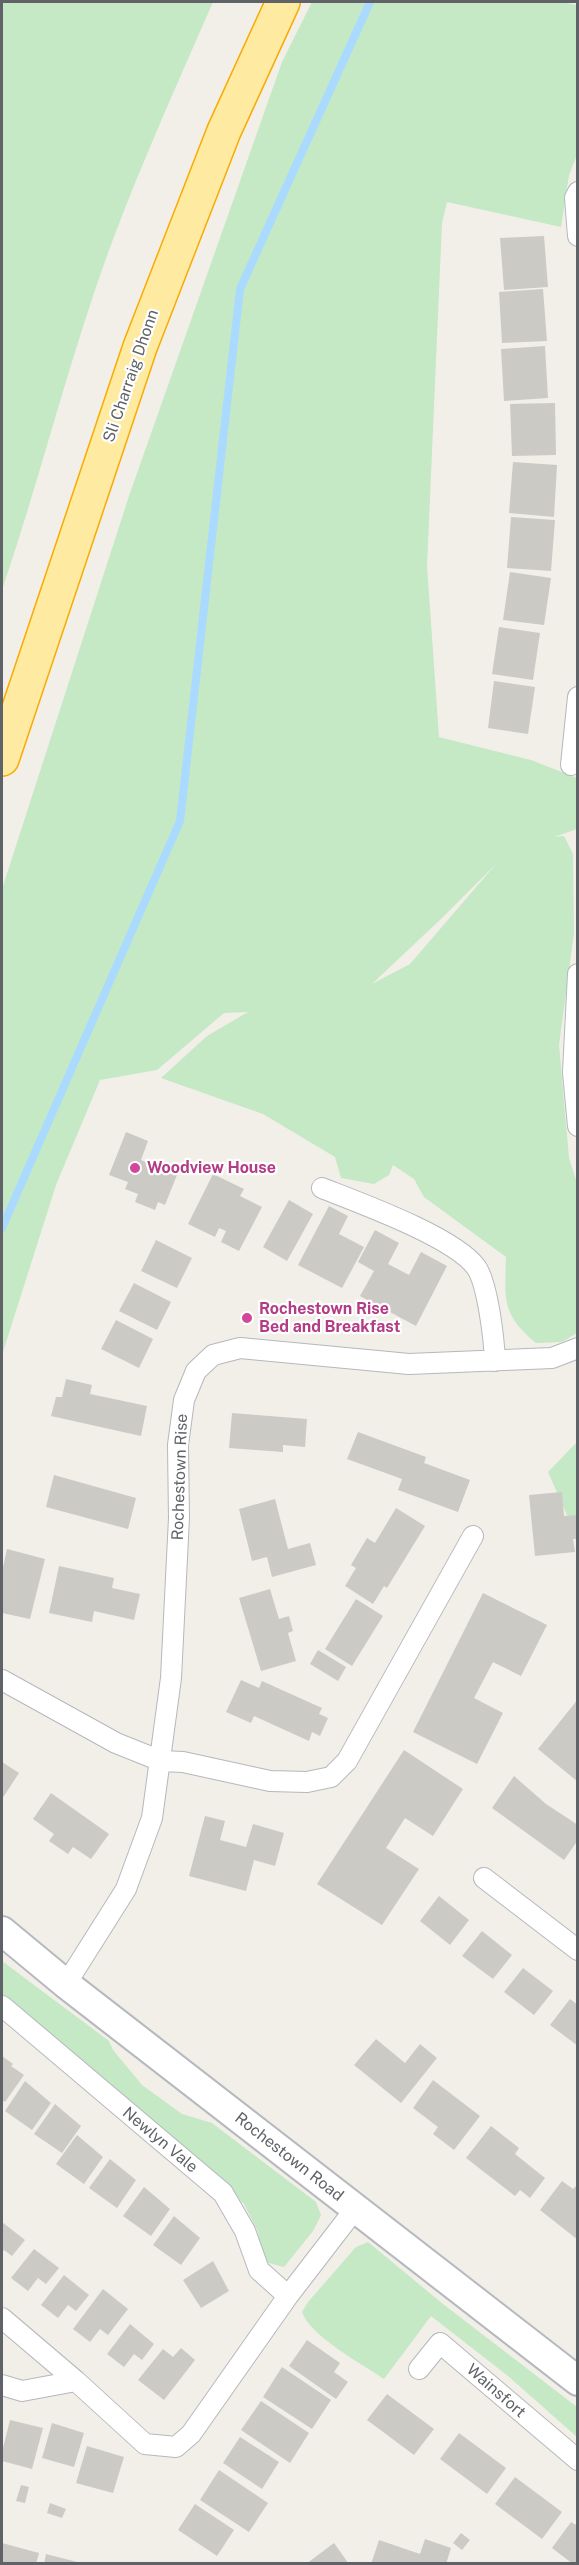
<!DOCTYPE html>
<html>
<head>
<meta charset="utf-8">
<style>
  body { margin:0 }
  #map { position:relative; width:579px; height:2565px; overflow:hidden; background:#f1efe8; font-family:"Public Sans",sans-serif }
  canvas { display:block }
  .frame { position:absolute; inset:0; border:3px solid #5f6368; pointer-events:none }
</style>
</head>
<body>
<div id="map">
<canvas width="579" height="2565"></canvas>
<div class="frame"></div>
</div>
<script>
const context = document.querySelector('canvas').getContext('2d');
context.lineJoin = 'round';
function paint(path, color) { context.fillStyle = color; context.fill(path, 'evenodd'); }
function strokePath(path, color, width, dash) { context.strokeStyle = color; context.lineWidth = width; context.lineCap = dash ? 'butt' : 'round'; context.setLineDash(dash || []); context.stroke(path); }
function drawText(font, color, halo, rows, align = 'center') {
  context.font = font + ' "Public Sans",sans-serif'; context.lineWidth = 4.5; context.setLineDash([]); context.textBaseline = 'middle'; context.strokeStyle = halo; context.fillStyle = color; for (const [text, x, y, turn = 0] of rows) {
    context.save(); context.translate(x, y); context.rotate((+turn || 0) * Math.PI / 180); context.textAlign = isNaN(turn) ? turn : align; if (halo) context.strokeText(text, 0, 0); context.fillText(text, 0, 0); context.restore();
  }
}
paint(new Path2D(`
  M2 2H213C172 96 129 190 96 287 62 387 36 490 2 590Z
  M312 2H562L577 5V155L569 175 561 227 447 202 442 223 427 566 439 737 531 760 577 778V829L554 837 564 836 573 854 574 933 559 1045 569 1158 577 1183V1333L562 1342 536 1343C501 1314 505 1299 506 1257L424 1197 414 1179 393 1165 389 1175 374 1184 341 1178 335 1157 263 1114 161 1078 207 1036 248 1012 224 1013 157 1070 100 1080 56 1185 2 1355V889L129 496 282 62ZM496 864 410 964 372 984 443 917Z
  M577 1442V1538L548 1472Z
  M2 1961 109 2041 113 2050 142 2085 182 2114 212 2123 316 2202 321 2215 313 2231 284 2267 265 2262 260 2251 258 2232 244 2204 201 2162 2 1998Z
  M368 2242 443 2304 577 2407V2437L508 2376 431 2316 384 2379C362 2364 310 2336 302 2312L308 2302 356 2247Z`), '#c5e8c5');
strokePath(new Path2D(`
  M2 1228 180 821 240 289 370 2`), '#aadaff', 8);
paint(new Path2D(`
  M544 236 548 287 504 290 500 238Z
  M543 289 547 341 502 343 499 292Z
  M545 346 548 398 504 401 501 349Z
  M555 403 556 455 512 456 510 404Z
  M513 462 557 465 554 517 509 513Z
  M511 517 555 520 551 571 507 568Z
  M510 572 551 578 544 625 503 620Z
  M499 627 540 633 533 680 492 674Z
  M494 681 535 687 528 734 488 728Z
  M126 1132 148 1141 141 1160 177 1175 165 1205 158 1202 155 1210 135 1202 138 1194 125 1189 128 1182 109 1175Z
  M213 1174 244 1189 240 1196 262 1207 239 1251 221 1242 226 1231 219 1228 215 1237 188 1224Z
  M289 1200 313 1214 287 1261 263 1247Z
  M329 1206 348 1216 339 1234 364 1247 342 1288 298 1265Z
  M375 1230 399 1243 388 1264 409 1275 421 1252 447 1266 416 1326 360 1296 374 1271 358 1262Z
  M156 1240 192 1258 177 1288 141 1271Z
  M134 1283 171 1302 157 1330 119 1311Z
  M116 1320 153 1339 139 1368 101 1349Z
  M66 1379 92 1385 90 1394 147 1406 141 1436 51 1416 56 1397H62Z
  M232 1413 307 1419 305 1447 283 1445V1452L229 1448Z
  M358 1432 426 1457 424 1463 470 1480 458 1512 398 1490 402 1479 347 1459Z
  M54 1475 136 1498 128 1529 46 1507Z
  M562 1492 564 1516 578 1515V1539H573L575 1552 535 1556 529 1495Z
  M275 1499 288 1549 310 1543 316 1565 272 1577 267 1557 252 1561 239 1509Z
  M396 1508 425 1526 387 1588 384 1586 373 1604 345 1586 356 1568 351 1565 367 1538 375 1543Z
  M7 1549 45 1559 30 1619 2 1613V1572Z
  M59 1566 114 1578 112 1588 140 1594 134 1620 94 1611 92 1622 49 1613Z
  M270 1589 279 1619 289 1616 293 1631 288 1633 296 1661 261 1671 239 1598Z
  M483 1593 547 1625 521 1676 493 1662 483 1681 474 1698 503 1713 477 1764 413 1732Z
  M356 1599 383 1616 352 1666 325 1649Z
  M318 1650 346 1667 338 1681 310 1664Z
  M241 1680 259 1688 262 1681 322 1708 319 1714 328 1718 320 1736 312 1732 309 1741 254 1716 251 1723 226 1712Z
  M578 1699V1782L538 1749Z
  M404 1750 463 1789 433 1836 405 1818 386 1848 419 1869 382 1925 317 1884Z
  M2 1762 19 1773 2 1799Z
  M514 1776 546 1804 578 1825V1840L564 1860 492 1808Z
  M51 1793 109 1834 91 1859 73 1847 68 1854 49 1841 54 1834 33 1819Z
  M205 1816 225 1821 220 1840 246 1847 253 1824 284 1833 275 1866 254 1860 246 1891 189 1876Z
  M439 1896 469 1920 450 1945 420 1921Z
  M482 1931 512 1955 493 1979 462 1956Z
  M523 1968 553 1991 534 2015 504 1992Z
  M570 1999 578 2005V2046L550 2025Z
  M376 2039 405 2063 420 2044 437 2058 401 2103 354 2065Z
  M2 2056 13 2064 11 2066 24 2075 5 2102 2 2100Z
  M433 2080 480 2116 454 2150 433 2134 438 2127 413 2108Z
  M25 2081 51 2103 32 2130 5 2111Z
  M55 2104 81 2126 62 2153 34 2134Z
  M491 2126 519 2148 515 2154 545 2178 530 2198 520 2190 515 2196 466 2158Z
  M77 2135 103 2157 84 2184 56 2164Z
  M110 2159 136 2180 117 2208 89 2188Z
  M562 2181 573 2189 578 2184V2240L540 2210Z
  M144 2187 170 2209 151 2236 123 2216Z
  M174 2216 200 2238 181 2265 153 2245Z
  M2 2222 25 2240 12 2256 4 2250 2 2253Z
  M34 2249 59 2268 46 2284 38 2278 28 2291 11 2278Z
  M213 2261 229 2291 201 2308 183 2280Z
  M64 2275 89 2295 76 2311 68 2305 58 2318 41 2305Z
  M103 2289 128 2309 108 2335 100 2329 90 2342 73 2329Z
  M130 2324 154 2344 142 2360 134 2354 124 2367 107 2354Z
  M307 2340 340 2363 334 2372 348 2382 336 2399 289 2366Z
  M181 2348 195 2360 164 2400 138 2380 163 2349 173 2357Z
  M282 2367 331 2400 312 2429 263 2397Z
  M387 2394 434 2429 414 2455 367 2420Z
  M261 2401 309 2433 290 2463 241 2430Z
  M10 2420 43 2428 32 2469 2 2461V2452Z
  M52 2423 84 2433 74 2467 42 2458Z
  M459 2433 506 2468 487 2494 440 2459Z
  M240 2437 279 2462 262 2489 223 2463Z
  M87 2446 124 2457 113 2493 76 2483Z
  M219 2470 268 2503 249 2532 200 2500Z
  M515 2477 562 2512 542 2539 495 2504Z
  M21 2485 29 2487 25 2503 16 2501Z
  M50 2503 66 2509 62 2518 47 2513Z
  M195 2504 234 2530 217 2556 178 2530Z
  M571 2522 578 2526V2564H573L552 2548Z
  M461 2533 470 2540 462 2550 453 2543Z
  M425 2539 451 2548 446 2564H371L379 2540 420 2554Z
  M2 2543 39 2553 36 2564H2Z
  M334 2543 349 2564H306Z
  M46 2554 81 2563V2564H44Z`), '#cccac5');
const minor = new Path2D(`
  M578 192 575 198 578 236
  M571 765 578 697
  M578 974 573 1072 578 1126
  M322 1188C360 1203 454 1237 476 1267 488 1284 494 1340 495 1361
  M2 1680 116 1743 161 1761 183 1762 270 1781 307 1782 331 1777 347 1761 473 1536
  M484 1878 578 1950
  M66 1984 126 1889 152 1818 171 1678 179 1518 178 1445 184 1400 196 1371 213 1355 240 1348 409 1364 552 1358 578 1348
  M2 2006 223 2193 245 2231 259 2270 288 2296
  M2 2318 76 2381 145 2444 176 2447 191 2434 288 2296 355 2209
  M419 2369 440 2343 578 2460
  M2 2385 22 2391 76 2381`);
const secondary = new Path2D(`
  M2 1931 66 1984 578 2381`);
const trunk = new Path2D(`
  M2 759 140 347 224 131 283 2`);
strokePath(minor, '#b5b8bc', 22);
strokePath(secondary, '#b6babf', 32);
strokePath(trunk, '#f9ab00', 36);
strokePath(minor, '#fff', 20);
strokePath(secondary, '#fff', 28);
strokePath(trunk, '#feeaa1', 33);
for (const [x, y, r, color] of [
  [135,1168,6,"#d1479c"],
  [247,1318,6,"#d1479c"]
]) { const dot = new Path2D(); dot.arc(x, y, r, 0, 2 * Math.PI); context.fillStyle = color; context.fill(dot); strokePath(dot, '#fff', 2); }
drawText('16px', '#5f6368', '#fff', [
  ["Sli Charraig Dhonn",131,376,-71],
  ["Rochestown Rise",180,1477,-88],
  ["Newlyn Vale",160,2140,40],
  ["Rochestown Road",289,2157,38],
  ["Wainsfort",496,2391,41]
]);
drawText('bold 16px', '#b23c85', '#fff', [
  ["Woodview House",147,1168],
  ["Rochestown Rise",259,1309],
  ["Bed and Breakfast",259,1327]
], 'left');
</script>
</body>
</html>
